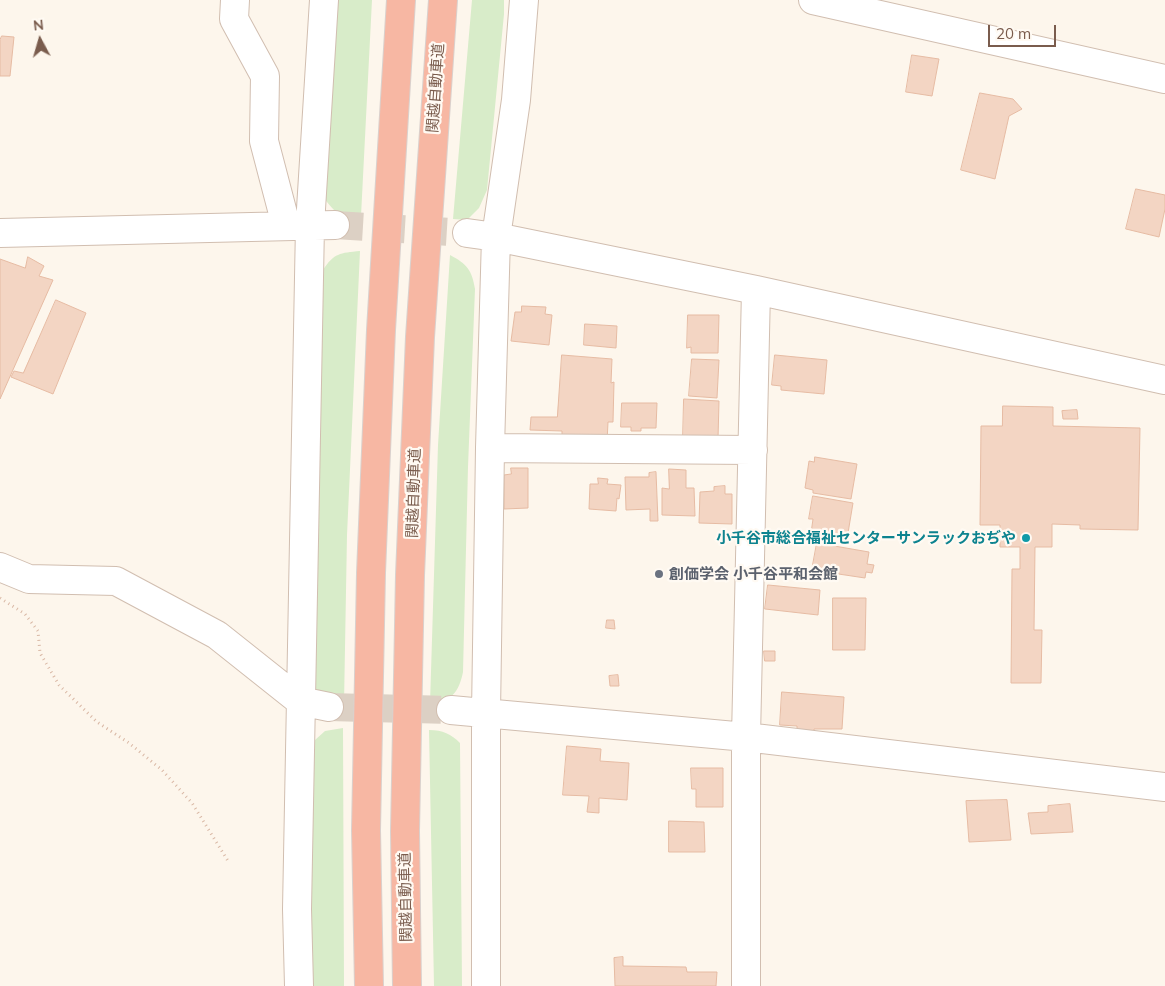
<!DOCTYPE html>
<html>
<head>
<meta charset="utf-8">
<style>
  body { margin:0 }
  #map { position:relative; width:1165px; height:986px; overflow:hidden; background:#fdf6ec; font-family:Mulish,sans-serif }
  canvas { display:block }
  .north { position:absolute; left:15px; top:15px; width:50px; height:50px; -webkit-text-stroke:4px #fffaf3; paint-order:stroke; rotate:354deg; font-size:14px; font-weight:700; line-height:20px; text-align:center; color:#7a5c4d }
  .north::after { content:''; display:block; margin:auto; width:18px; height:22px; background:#7a5c4d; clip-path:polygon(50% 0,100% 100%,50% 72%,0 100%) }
  .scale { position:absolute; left:988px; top:25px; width:68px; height:22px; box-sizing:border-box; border:2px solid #7a5c4d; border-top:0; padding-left:6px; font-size:15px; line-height:18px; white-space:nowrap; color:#7a5c4d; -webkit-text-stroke:4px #fffaf3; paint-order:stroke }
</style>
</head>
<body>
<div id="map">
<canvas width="1165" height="986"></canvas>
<div class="north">N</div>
<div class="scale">20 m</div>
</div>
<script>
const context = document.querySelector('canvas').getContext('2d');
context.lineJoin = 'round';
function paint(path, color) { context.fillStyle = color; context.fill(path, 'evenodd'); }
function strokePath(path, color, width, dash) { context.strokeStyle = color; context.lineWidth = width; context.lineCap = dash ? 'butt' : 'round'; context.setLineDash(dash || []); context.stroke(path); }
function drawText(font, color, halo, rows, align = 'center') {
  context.font = font + ' Mulish,"Noto Sans JP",sans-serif'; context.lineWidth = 4.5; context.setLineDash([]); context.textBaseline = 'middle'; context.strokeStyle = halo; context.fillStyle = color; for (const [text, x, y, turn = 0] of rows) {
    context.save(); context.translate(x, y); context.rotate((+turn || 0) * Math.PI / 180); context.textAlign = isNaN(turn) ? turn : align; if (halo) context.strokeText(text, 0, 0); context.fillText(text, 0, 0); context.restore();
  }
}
paint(new Path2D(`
  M333 0H372L361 216C335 214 337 215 321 194Z
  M472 0H504V14L487 190 479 208 467 220 453 219Z
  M360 251 347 535 344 704H331L319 700 312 686 323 270C334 253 340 253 360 251Z
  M450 255C467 264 472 270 475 289L468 467 463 672C459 692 451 702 430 704L438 445Z
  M343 728 344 986H312L306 795 309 750 315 740 325 731Z
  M429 730C443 730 451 734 460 743L462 986H434Z`), '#d8ecc9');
const building = new Path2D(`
  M2 36 14 37 10 76H0V40Z
  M912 55 939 59 932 96 906 92Z
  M980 93 1013 99 1022 109 1009 116 995 179 961 170Z
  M1136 189 1165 195V209L1159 237 1126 229Z
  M28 257 44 266 39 276 53 280 0 399V259L25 268Z
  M56 300 86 313 53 394 11 377 14 371 23 373Z
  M522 306 546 307 545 314 552 315 549 345 511 341 515 312H521Z
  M688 315H719L718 353H691V347L687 348Z
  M585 324 617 326 616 348 584 345Z
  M562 355 612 359 611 383 614 382 613 422H608L607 442 562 439V431L530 430 531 417H557Z
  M775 355 827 360 824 394 781 390V386L772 385Z
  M692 359 719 360 717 398 689 396Z
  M684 399 719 401 718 439 683 438Z
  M622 403H657L656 428H641V431H631V427H621Z
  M1003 406 1053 407V426L1140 428 1138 530 1080 529V525L1052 524V547H1035L1034 630H1042L1041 683H1011L1012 569H1020V547H1000V525H980L981 426H1002Z
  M1077 410 1078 419H1063L1062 411Z
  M815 457 857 464 851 499 813 493V490L805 488 809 461 814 462Z
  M511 468H528V508L504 509V475L511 474Z
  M669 469 686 470V488H694L695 516 662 515V488L669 489Z
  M656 472 658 521H650V509L626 510 625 477H649V473Z
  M598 478 608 479 607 484 621 485 619 499 617 498 616 511 589 509 590 484H598Z
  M725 486V494H732V524L699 523 700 492 714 491V487Z
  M813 496 853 503 847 539 811 533 813 519H809Z
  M817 543 869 552 867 564 874 565 872 573 866 572 865 578 812 570Z
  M768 585 820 590 818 615 765 609Z
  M833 598H866L865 650H833Z
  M607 620H614L615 629 606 628Z
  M764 651H775V661H765Z
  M618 675 619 686H610L609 676Z
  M782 692 844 697 842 729H814V733L797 732V726L780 725Z
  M567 746 601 749 600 761 629 763 627 800 599 798V813L587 812 589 796 563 795Z
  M691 768H723V807H696V789H692Z
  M1007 800 1011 840 969 842 966 801Z
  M1070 804 1073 832 1031 834 1028 813 1048 812V806Z
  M669 821 704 822 705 852H669Z
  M623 957V966L686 967 687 972H717L716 986H615L614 958Z`);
paint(building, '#f3d5c3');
strokePath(building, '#e6bba3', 1);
strokePath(new Path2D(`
  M335 225 467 233
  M329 707 451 710`), '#dcd0c4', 28, [28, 14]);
const minor = new Path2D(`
  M235 0 234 19 265 76 264 141 286 225
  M813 0 1165 79
  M0 233 335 225
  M467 233 496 237 756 290 1165 380
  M490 448 753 450
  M0 567 29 579 116 581 217 635 300 701 329 707
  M451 710 746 737 1165 787
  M299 986 297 909 310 225 324 0
  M486 986V713L490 448 496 237 516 100 524 0
  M746 986V737L756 290`);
const highway = new Path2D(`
  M369 986 366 830 371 573 381 330 401 0
  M407 986 405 831 410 575 420 337 443 0`);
strokePath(minor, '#d1beb0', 30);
strokePath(highway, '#dad1cd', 30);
strokePath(new Path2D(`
  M0 598 25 614 38 631 40 653 59 685 97 722 129 743 162 770 192 803 228 861`), '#d9b8a5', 3, [1, 4]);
strokePath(minor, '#fff', 28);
strokePath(highway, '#f7b7a3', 28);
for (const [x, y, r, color] of [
  [1026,538,5,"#0f9aa8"],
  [659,574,5,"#6b7280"]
]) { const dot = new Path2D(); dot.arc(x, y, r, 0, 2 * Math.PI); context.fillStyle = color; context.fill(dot); strokePath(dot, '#fffaf3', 2); }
drawText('15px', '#7a5c4d', '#fffaf3', [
  ["関越自動車道",436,88,-86],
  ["関越自動車道",414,493,-88],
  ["関越自動車道",406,897,-91]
]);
drawText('bold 15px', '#0d838f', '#fffaf3', [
  ["小千谷市総合福祉センターサンラックおぢや",1016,538]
], 'right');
drawText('bold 15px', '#5b616d', '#fffaf3', [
  ["創価学会 小千谷平和会館",669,574]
], 'left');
</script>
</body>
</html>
